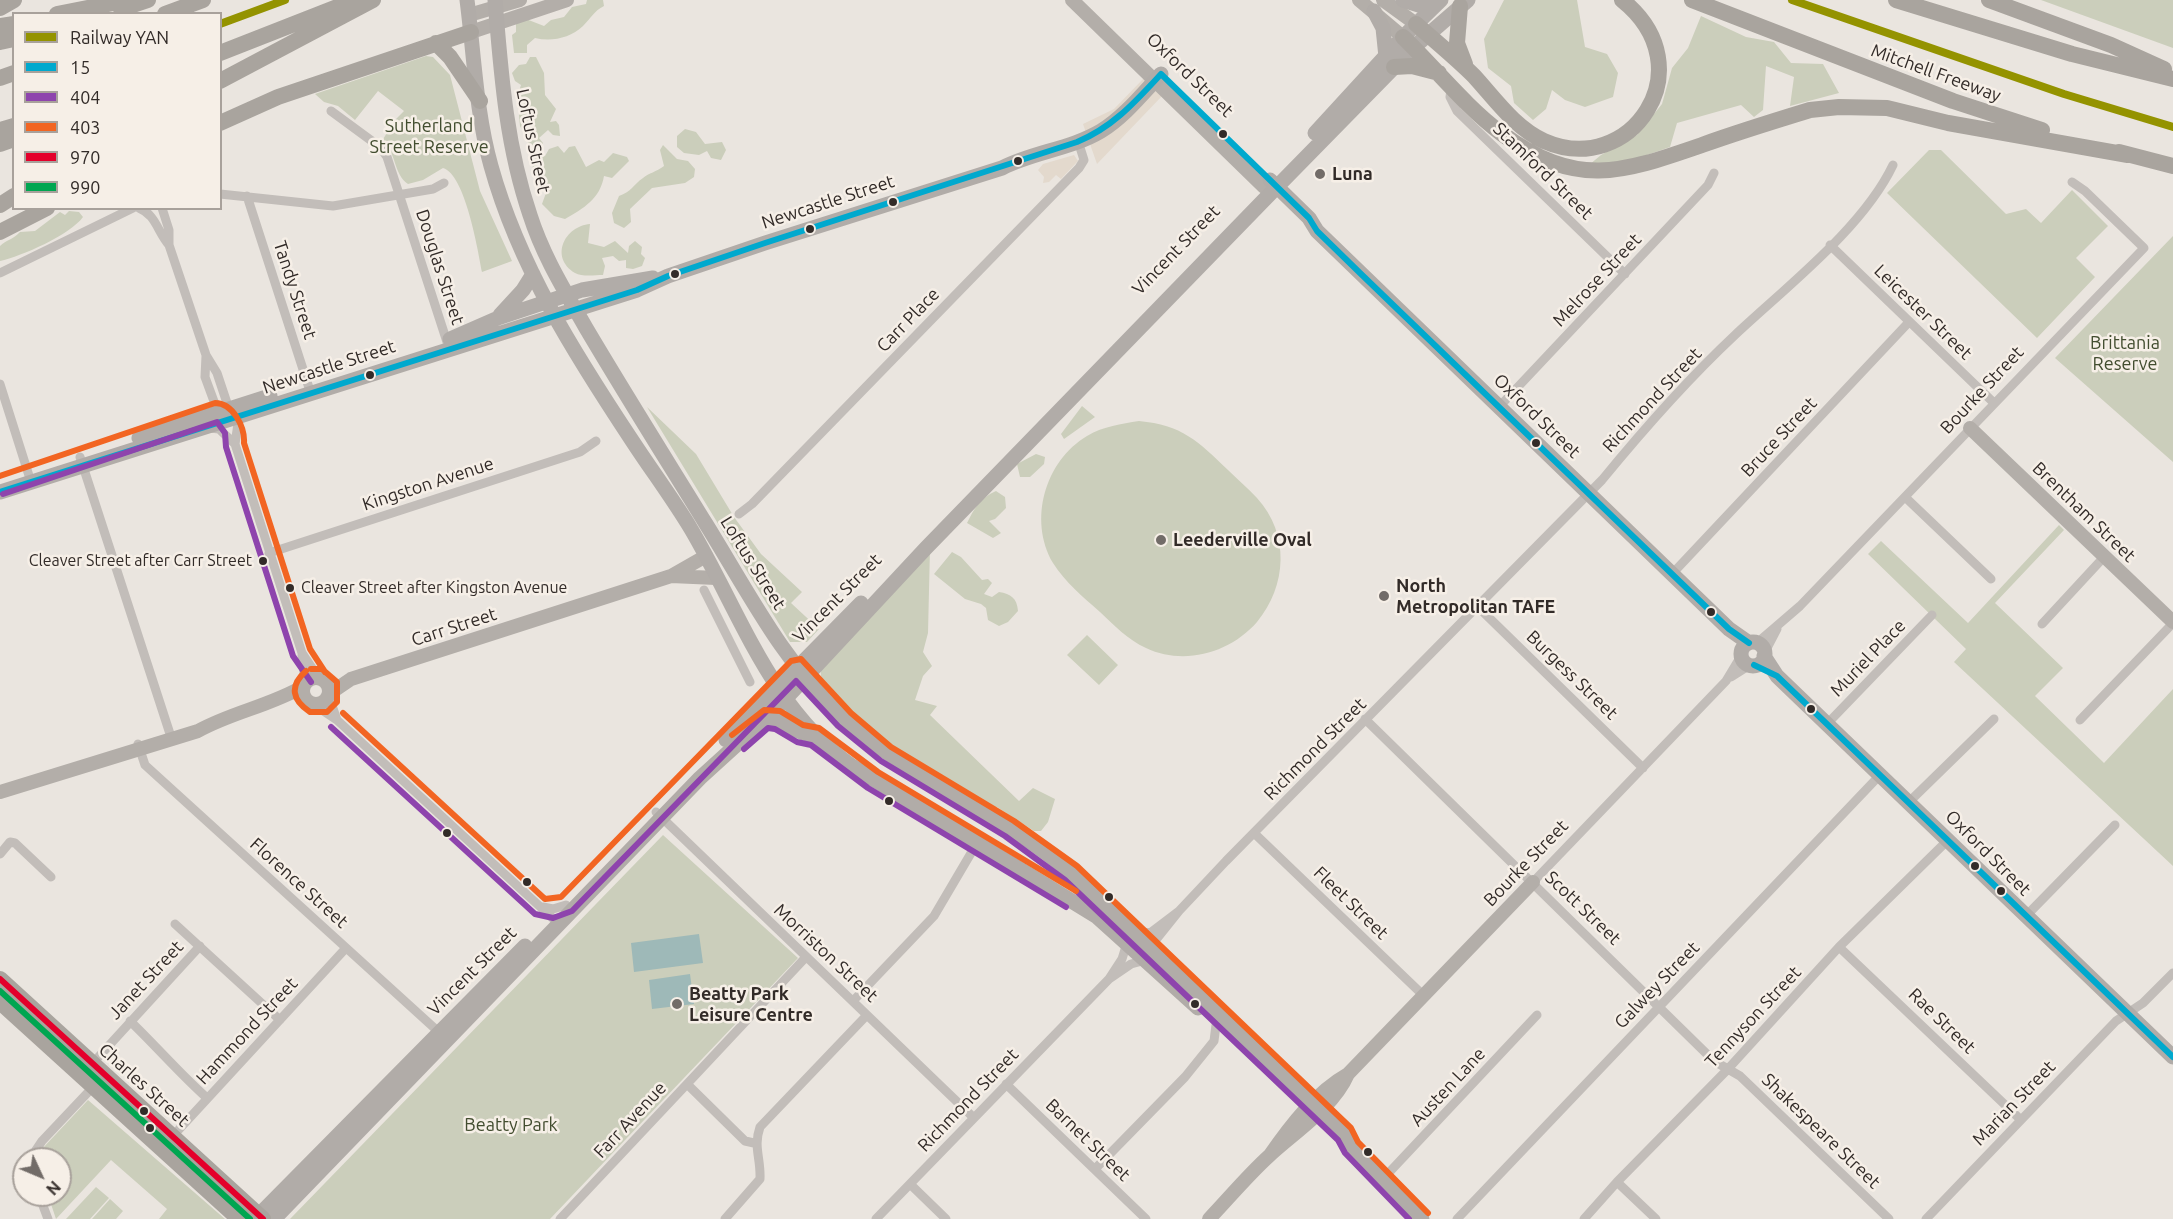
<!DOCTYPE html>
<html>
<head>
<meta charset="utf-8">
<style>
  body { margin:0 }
  #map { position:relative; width:2173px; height:1219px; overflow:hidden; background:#eae5df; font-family:Ubuntu,sans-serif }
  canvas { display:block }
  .legend { position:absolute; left:12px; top:12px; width:210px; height:198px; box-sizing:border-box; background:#f6efe7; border:2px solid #a8a19b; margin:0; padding:8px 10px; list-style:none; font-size:18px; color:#322b28 }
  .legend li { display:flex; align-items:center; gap:12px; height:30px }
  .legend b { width:30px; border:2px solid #a8a19b }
  .north { position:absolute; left:12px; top:1147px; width:60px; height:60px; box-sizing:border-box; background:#f6efe7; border:2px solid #a8a19b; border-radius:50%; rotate:134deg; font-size:16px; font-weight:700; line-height:24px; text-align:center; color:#322b28 }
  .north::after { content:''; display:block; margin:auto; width:21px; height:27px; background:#726c68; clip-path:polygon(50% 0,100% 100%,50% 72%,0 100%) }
</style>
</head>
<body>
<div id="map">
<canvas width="2173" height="1219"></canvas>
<ul class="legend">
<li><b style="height:8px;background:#949300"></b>Railway YAN</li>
<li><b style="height:8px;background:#00a9ce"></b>15</li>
<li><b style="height:8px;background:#8e44ad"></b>404</li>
<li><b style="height:8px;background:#f26522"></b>403</li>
<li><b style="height:8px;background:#e4002b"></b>970</li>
<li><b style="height:8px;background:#00a651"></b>990</li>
</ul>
<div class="north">N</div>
</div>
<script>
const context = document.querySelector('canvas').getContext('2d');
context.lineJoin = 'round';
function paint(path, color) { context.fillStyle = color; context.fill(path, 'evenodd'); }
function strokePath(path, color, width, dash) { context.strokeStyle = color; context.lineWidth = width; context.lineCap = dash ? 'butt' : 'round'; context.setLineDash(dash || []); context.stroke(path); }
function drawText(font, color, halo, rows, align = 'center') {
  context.font = font + ' Ubuntu,sans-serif'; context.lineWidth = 5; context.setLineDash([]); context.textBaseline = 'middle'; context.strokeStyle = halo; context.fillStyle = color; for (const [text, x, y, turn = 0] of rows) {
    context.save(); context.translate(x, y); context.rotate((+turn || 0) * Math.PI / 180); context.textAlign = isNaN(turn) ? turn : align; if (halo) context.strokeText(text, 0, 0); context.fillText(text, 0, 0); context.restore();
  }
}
paint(new Path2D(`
  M587 0H603L604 6C594 11 591 18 583 26 570 38 552 42 535 38L527 45V53H514L512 35 516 32V24L526 19 544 26 551 20 564 17 572 7 586 4Z
  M1504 0H1577L1585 47 1607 54 1618 73 1613 97 1585 107 1565 100 1552 90 1546 109 1533 120 1514 103 1511 86 1488 68 1484 39Z
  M2041 0H2173V48Z
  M1701 16 1746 37 1774 42 1791 63 1823 64 1839 93 1790 106 1794 77 1766 66 1763 110 1754 117 1741 105 1677 123 1670 147 1624 163 1589 165 1601 155 1637 135 1662 104 1672 68 1688 48Z
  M426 56 433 57 450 75 480 191 512 261 482 272C478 250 465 174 443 168L423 180 408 184C393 174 397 152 382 141L394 121 404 111 378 91 355 120 338 106 324 102 315 94Z
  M530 57H536L544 73 545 95 556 109 550 122 556 121 559 125 560 136 553 135 548 130 539 138 543 143 541 152 545 156 549 149 558 146 564 153 569 147 575 146 586 167 599 160 604 162 613 153 627 157 629 161 612 178 604 176C600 199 584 208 565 219L554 216 542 204 546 193 539 185 540 172 533 169 531 154 535 151 528 144 530 137 525 136 520 126 519 115 525 109 524 102 517 97 521 85 515 81 512 73 519 65 526 64Z
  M685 129 696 132 705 144 722 142 726 150 721 160 711 158 707 151 699 155 684 153 677 147V136Z
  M663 145 677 159 688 161 695 169 694 177 685 183 652 188 630 209 631 222 624 228 614 223 612 213 619 196C631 192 633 185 643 178 649 173 656 172 664 166L660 150Z
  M1929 150H1941L2006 214 2026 209 2041 223 2072 190 2108 226 2076 258 2095 277 2037 338 1887 193Z
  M69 211 79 212 83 217C70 235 22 256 0 261V246C6 240 14 239 20 232L35 231 60 212 65 215Z
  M590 224 588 243 604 247 615 241 628 253 629 246 635 241 642 247 641 254 645 258 642 266 633 269 626 268V260L619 261 613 256 602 258 605 266 603 275C595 275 582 277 575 273 549 257 565 226 590 224Z
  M2173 236V462L2055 358Z
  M1082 406 1095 417 1064 439 1061 434Z
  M647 407 696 454 734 517 761 554 802 592 791 603 819 629 807 642H790Z
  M1139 421C1182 425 1198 441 1228 470 1237 479 1248 488 1257 498 1290 534 1287 586 1257 622 1230 653 1184 666 1146 648 1128 640 1114 625 1100 612 1083 597 1065 582 1053 563 1028 520 1045 461 1087 436 1104 426 1121 424 1139 421Z
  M1036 454 1045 457 1044 464 1030 477H1020L1017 464Z
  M996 491 1005 497 1006 508 995 519 989 521 1001 533 993 538 967 523C974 509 980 498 996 491Z
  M2059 525 2064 530 1995 603 2063 668 2035 696 2104 763 2173 689V866L1954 662 1966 649 1868 554 1881 541 1968 623Z
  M930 548 928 633 923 652 932 666 923 676 915 700 937 706 930 715 1019 801 1033 788 1055 799 1048 822 1041 831H1034L997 807 987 808C955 788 813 709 821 669Z
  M952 552 961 557 982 580 988 579 992 583 984 594 992 597 999 592C1011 594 1017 598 1018 611L1008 622 999 626 988 620 986 608 981 604 965 599 934 574Z
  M1087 635 1118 665 1099 685 1067 655Z
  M663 835 798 958 550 1219H290Z
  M88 1100 225 1219H159L167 1209 111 1160 56 1219 48 1195H60V1159H38L41 1150Z
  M96 1187 109 1198 90 1219H66Z
  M110 1199 123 1211 116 1219H92Z`), '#cbcebb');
paint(new Path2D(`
  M1145 77 1163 95 1097 164 1083 124 1114 109Z
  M1074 155 1078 161 1061 179 1056 175 1049 182 1043 183 1044 177 1038 170 1043 164Z`), '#e3d9cd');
paint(new Path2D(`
  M699 934 703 963 634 972 631 943Z
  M690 974 694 1004 652 1009 649 980Z`), '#9eb9b8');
strokePath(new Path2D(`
  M1451 89 1450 97 1457 111 1625 274
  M331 111 380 147 387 157 448 345
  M220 194 333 206 433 189 444 183
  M247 196 311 394
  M139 208C156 215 157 231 169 245
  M162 208 169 230V245L206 355 217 373 229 409
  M1830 245 1994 403
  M0 273 133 208
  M206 356 205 377 219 415
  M0 384 31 482
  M1499 407 1708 185 1714 173
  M239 417 235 444 302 653 318 677
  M210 428 219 429 235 444
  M80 457 172 740
  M1905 497 1991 579
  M739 514 752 504 1079 168 1084 160 1078 141
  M269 553 580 452 596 441
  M1672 574 1909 322
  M704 590 750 682
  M1477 606 1643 768
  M2042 624 2104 557
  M1757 643 1800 606 2144 248 2085 191 2072 182
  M1765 652 1777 629
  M302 655 305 684
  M1731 677 1750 665
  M329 697 337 720
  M313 704 337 720 560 925
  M1365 719 1714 1061 1740 1076 1889 1219
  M2080 720 2173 623
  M1827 724 1932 615
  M138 744 145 765 442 1035
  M1909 802 1994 719
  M656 812 974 1118
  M1254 833 1424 996
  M0 854 10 842 15 843 51 877
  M1533 882 1726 681 1741 656
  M543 907 553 909 566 905
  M2025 917 2115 825
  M175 924 280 1020
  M1135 931 1150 933 1179 911
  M1839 947 2021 1120
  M1147 951 1179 911 1226 861 1602 480C1643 430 1688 379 1735 335 1786 287 1863 228 1893 165
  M1109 979 1131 964 1146 960
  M853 1001 934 916 977 843
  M130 1021C157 1047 180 1074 207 1098
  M92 1064 200 946
  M687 1084 806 957
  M1006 1084 1146 1219
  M172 1137 346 948
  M30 1159 42 1141 93 1087
  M1095 1169 1185 1077 1214 1041 1216 1025
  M1382 1180 1537 1015
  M1617 1182 1656 1219
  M910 1184 946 1219
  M39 1195 48 1219
  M560 1219 687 1084 745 1141 754 1143
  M725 1219 760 1179C761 1158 753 1147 760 1127L867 1015
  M876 1219 1109 979 1122 959 1127 943
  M1457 1219 1880 775
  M1584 1219 1617 1182 1727 1070 1839 947 1948 840
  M1926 1219 2116 1021 2143 1003 2173 973`), '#c2bdb9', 9);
strokePath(new Path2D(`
  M1072 0 1264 187
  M1359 0 1403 37
  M1383 0 1416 24
  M469 15 520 0
  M471 32 567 0
  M1970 428 2173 622
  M671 576 716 578
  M303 691a13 13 0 1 1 26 0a13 13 0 1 1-26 0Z
  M329 694 351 679 671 576 706 556
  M0 792 198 731C232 712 270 706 304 686
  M1270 1155C1290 1126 1316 1092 1348 1074L1533 882
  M1209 1219C1229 1198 1248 1175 1269 1156 1296 1131 1333 1108 1348 1074`), '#b3aea9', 14);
strokePath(new Path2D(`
  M467 0C474 54 476 113 491 166 519 267 576 356 633 442 652 471 673 499 691 529 740 612 770 708 852 766L1096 916 1198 1008
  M495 0C501 73 506 145 530 215 543 256 565 291 586 328 625 394 666 459 706 524 747 590 783 662 841 716 910 780 1000 811 1071 873L1345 1135 1351 1147 1422 1219
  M1403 0 1422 6 1438 3
  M1374 11 1383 28 1386 57
  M1315 133 1403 37 1441 0
  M1270 180 1309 218 1317 231 1729 629 1749 643
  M500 315 523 290 533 274
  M450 339 498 318 582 290 653 278
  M139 438 270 396
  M0 492 637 290 668 276 765 243 1002 168C1033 152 1071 149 1101 131 1124 117 1143 93 1161 74
  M1741 654a12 12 0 1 1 24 0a12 12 0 1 1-24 0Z
  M1764 656 1777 676 2173 1057
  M765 719C784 719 795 734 815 736
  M726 740 861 603
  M255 1219 525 946
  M274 1219 700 778 777 708 926 548 1264 200 1414 47 1468 0`), '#b1aca8', 15);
strokePath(new Path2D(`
  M1692 0 1953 101 2042 130
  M1896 0 2072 54 2173 79
  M1989 0 2111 45 2164 69
  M1460 6 1457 43 1465 64
  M0 8 14 0
  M121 9 148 0
  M57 14 129 0
  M165 14 203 0
  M1416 24C1435 41 1456 58 1474 76 1495 99 1515 128 1544 141 1630 179 1707 68 1622 0
  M0 26 14 24
  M1403 37C1434 67 1467 108 1501 133 1576 189 1621 173 1702 145 1738 132 1774 121 1810 110L1839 107 1887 108 1948 123 2128 155
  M0 42 14 39
  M436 43 450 57 480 101
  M220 53 350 2
  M1394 67 1412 66 1439 73
  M0 78 14 73
  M220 81 373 0
  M220 123 278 97 471 32
  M0 130 14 126
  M0 144 14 139
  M2119 152 2173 166
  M0 205 14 196
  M0 232 47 208
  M0 979 263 1219
  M0 1002 239 1219`), '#a9a49e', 16);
strokePath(new Path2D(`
  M0 492 637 290 668 276 765 243 1077 142C1113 127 1135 102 1161 74L1309 218 1317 231 1360 273 1729 629 1749 643
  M1754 665 1777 676 2173 1057`), '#00a9ce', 6);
strokePath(new Path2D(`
  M3 494 217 422 225 433 226 447 293 656 311 682
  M331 727 535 914 553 918 572 911 796 681 838 726 881 761 1005 836 1065 880 1338 1140 1345 1153 1409 1219
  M744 749 768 728 775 729 797 742 811 745 868 788 1066 907`), '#8e44ad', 6);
strokePath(new Path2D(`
  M0 476 215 403C233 403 245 427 244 443L310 649 325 672
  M306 671C289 686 292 700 310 712H327L337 702V682L322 669H311
  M343 713 545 899 561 897 791 661 801 659 851 713 891 747 1014 821 1077 866 1351 1128 1358 1142 1428 1213
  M732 735 764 710 780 711 803 725 819 728 878 772 1076 891`), '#f26522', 6);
strokePath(new Path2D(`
  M0 979 263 1219`), '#e4002b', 6);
strokePath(new Path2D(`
  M0 991 250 1219`), '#00a651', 6);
strokePath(new Path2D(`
  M1792 0 2064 94 2173 127
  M220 24 285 0`), '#949300', 8);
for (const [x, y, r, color] of [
  [1223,134,5,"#322b28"],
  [1018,161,5,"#322b28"],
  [1320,174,6,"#726c68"],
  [893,202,5,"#322b28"],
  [810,229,5,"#322b28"],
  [675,274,5,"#322b28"],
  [370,375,5,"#322b28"],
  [1536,443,5,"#322b28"],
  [1161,540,6,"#726c68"],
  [263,561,5,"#322b28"],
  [290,588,5,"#322b28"],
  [1384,596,6,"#726c68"],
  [1711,612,5,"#322b28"],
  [1811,709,5,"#322b28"],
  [889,801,5,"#322b28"],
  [447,833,5,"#322b28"],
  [1975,866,5,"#322b28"],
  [527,882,5,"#322b28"],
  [2001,891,5,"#322b28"],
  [1109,897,5,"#322b28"],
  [677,1004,6,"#726c68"],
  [1195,1004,5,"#322b28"],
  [144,1111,5,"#322b28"],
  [150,1128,5,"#322b28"],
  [1368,1152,5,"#322b28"]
]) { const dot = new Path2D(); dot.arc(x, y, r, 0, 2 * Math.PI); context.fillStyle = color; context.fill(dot); strokePath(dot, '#f6efe7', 2); }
drawText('16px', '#322b28', '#f6efe7', [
  ["Cleaver Street after Carr Street",252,561],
  ["Cleaver Street after Kingston Avenue",301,588,"left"]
], 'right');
drawText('18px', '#322b28', '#f6efe7', [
  ["Mitchell Freeway",1936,73,20],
  ["Oxford Street",1190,75,44],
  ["Loftus Street",533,141,78],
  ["Stamford Street",1543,171,44],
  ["Newcastle Street",828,202,-18],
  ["Vincent Street",1176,250,-46],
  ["Douglas Street",440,267,72],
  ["Melrose Street",1597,280,-47],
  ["Tandy Street",295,290,72],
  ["Leicester Street",1923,312,44],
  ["Carr Place",908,320,-46],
  ["Newcastle Street",329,367,-18],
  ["Bourke Street",1982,390,-47],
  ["Richmond Street",1652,400,-47],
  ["Oxford Street",1537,416,44],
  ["Bruce Street",1779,437,-47],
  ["Kingston Avenue",428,484,-18],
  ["Brentham Street",2084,512,44],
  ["Loftus Street",753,563,58],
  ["Vincent Street",837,598,-45],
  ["Carr Street",454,627,-18],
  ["Muriel Place",1868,658,-46],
  ["Burgess Street",1572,675,44],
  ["Richmond Street",1315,749,-45],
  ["Oxford Street",1988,853,45],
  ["Bourke Street",1526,863,-46],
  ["Florence Street",299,883,42],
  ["Fleet Street",1351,903,44],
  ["Scott Street",1583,908,44],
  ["Morriston Street",826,953,43],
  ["Vincent Street",472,971,-45],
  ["Janet Street",146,980,-47],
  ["Galwey Street",1657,985,-46],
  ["Tennyson Street",1753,1017,-47],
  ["Rae Street",1942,1021,44],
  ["Hammond Street",247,1031,-47],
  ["Charles Street",144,1085,42],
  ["Austen Lane",1448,1087,-47],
  ["Richmond Street",968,1100,-46],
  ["Marian Street",2014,1103,-46],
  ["Farr Avenue",630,1120,-47],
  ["Shakespeare Street",1821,1131,44],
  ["Barnet Street",1088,1140,44]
]);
drawText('18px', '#424d2f', '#f6efe7', [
  ["Sutherland",429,126],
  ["Street Reserve",429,147],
  ["Brittania",2125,343],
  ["Reserve",2125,364],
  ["Beatty Park",511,1125]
]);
drawText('bold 18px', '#322b28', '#f6efe7', [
  ["Luna",1332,174],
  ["Leederville Oval",1173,540],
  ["North",1396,586],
  ["Metropolitan TAFE",1396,607],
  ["Beatty Park",689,994],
  ["Leisure Centre",689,1015]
], 'left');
</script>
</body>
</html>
